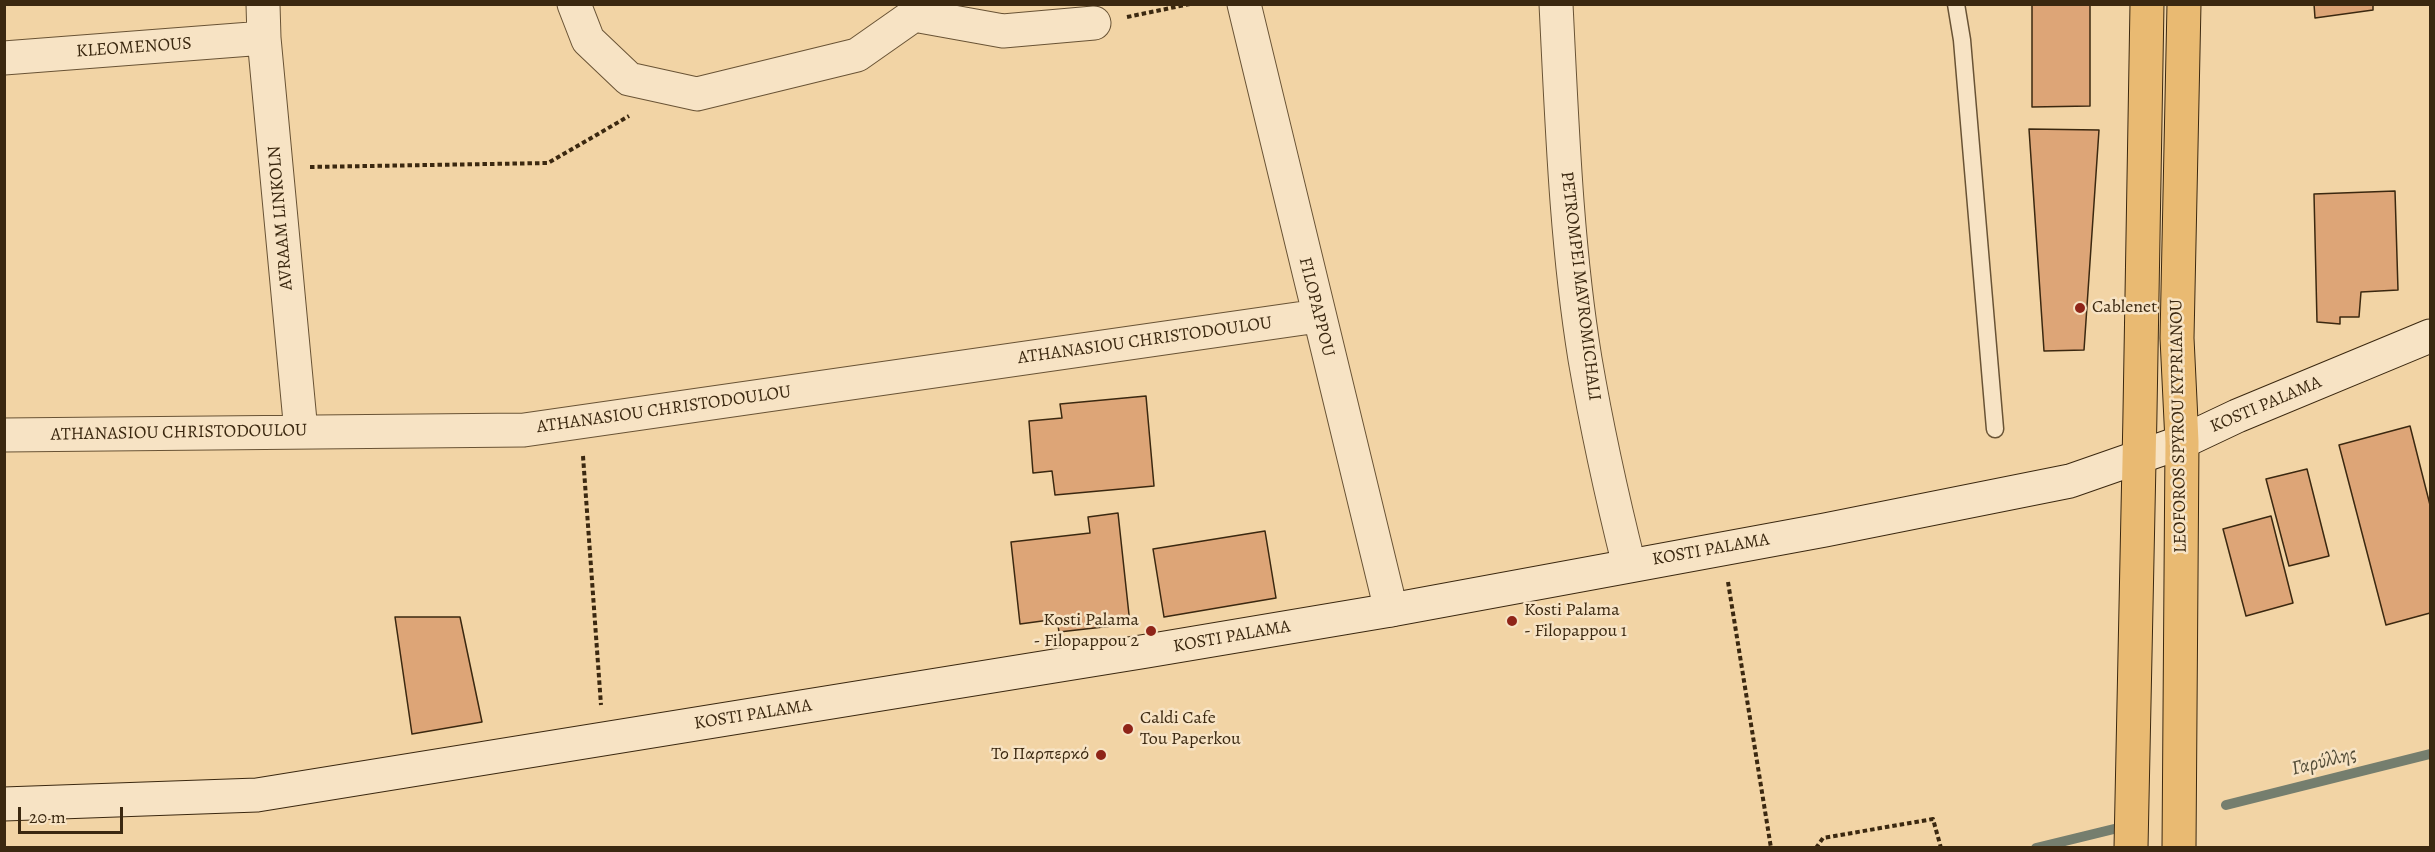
<!DOCTYPE html>
<html>
<head>
<meta charset="utf-8">
<style>
  body { margin:0 }
  #map { position:relative; width:2435px; height:852px; overflow:hidden; background:#f2d4a5; font-family:Alegreya,serif }
  canvas { display:block }
  .frame { position:absolute; inset:0; border:6px solid #3b2810; pointer-events:none }
  .scale { position:absolute; left:18px; top:807px; width:105px; height:27px; box-sizing:border-box; border:3px solid #3b2810; border-top:0; padding-left:8px; font-size:18px; line-height:21px; white-space:nowrap; color:#3b2810; -webkit-text-stroke:4px #f7e3c4; paint-order:stroke }
</style>
</head>
<body>
<div id="map">
<canvas width="2435" height="852"></canvas>
<div class="frame"></div>
<div class="scale">20 m</div>
</div>
<script>
const context = document.querySelector('canvas').getContext('2d');
context.lineJoin = 'round';
function strokePath(path, color, width, dash) { context.strokeStyle = color; context.lineWidth = width; context.lineCap = dash ? 'butt' : 'round'; context.setLineDash(dash || []); context.stroke(path); }
function paint(path, color) { context.fillStyle = color; context.fill(path, 'evenodd'); }
function drawText(font, color, halo, rows, align = 'center') {
  context.font = font + ' Alegreya,serif'; context.lineWidth = 5; context.setLineDash([]); context.textBaseline = 'middle'; context.strokeStyle = halo; context.fillStyle = color; for (const [text, x, y, turn = 0] of rows) {
    context.save(); context.translate(x, y); context.rotate((+turn || 0) * Math.PI / 180); context.textAlign = isNaN(turn) ? turn : align; if (halo) context.strokeText(text, 0, 0); context.fillText(text, 0, 0); context.restore();
  }
}
strokePath(new Path2D(`
  M2226 805 2430 754
  M2036 848 2114 829`), '#757e6e', 10);
const building = new Path2D(`
  M2032 4H2090V106L2032 107Z
  M2314 4H2373V10L2315 18Z
  M2029 129 2099 130 2084 350 2044 351Z
  M2395 191 2398 290 2361 292 2359 317H2340V324L2317 322 2314 194Z
  M1146 396 1154 486 1055 495 1052 471 1033 473 1029 421 1062 418 1060 404Z
  M2410 426 2430 505V613L2386 625 2339 445Z
  M2307 469 2329 556 2289 566 2266 479Z
  M1118 513 1130 624 1059 632 1057 619 1020 624 1011 542 1090 533 1088 517Z
  M2271 516 2293 603 2246 616 2223 529Z
  M1265 531 1276 598 1164 617 1153 549Z
  M395 617H460L482 722 412 734Z`);
paint(building, '#dda577');
strokePath(building, '#3b2810', 1.5);
const lane = new Path2D(`
  M1956 4 1962 40 1995 429`);
const street = new Path2D(`
  M263 4 264 38 301 432
  M574 4 588 40 629 79 697 94 857 55 914 15 918 4
  M1244 4 1391 610
  M1556 4C1562 123 1566 242 1585 359 1597 429 1612 497 1629 565
  M914 15 1003 31 1094 23
  M4 58 264 38
  M4 435 524 430 1318 316`);
const secondary = new Path2D(`
  M4 804 257 795 1147 651 1391 610 1825 530 2070 481 2182 442 2237 416 2430 336`);
const primary = new Path2D(`
  M2131 848C2138 566 2142 286 2147 4
  M2179 848 2182 442 2177 338 2184 4`);
strokePath(lane, '#695335', 19);
strokePath(street, '#695335', 35);
strokePath(secondary, '#3b2810', 35);
strokePath(primary, '#3b2810', 35);
strokePath(new Path2D(`
  M1127 17 1190 4
  M310 167 548 163 629 116
  M583 456 601 705
  M1728 582 1771 848
  M1816 848 1823 838 1933 819 1941 848`), '#3b2810', 4, [4.5, 3]);
strokePath(lane, '#f7e3c4', 16);
strokePath(street, '#f7e3c4', 33);
strokePath(secondary, '#f7e3c4', 33);
strokePath(primary, '#e9ba72', 33);
for (const [x, y, r, color] of [
  [2080,308,6,"#8f2418"],
  [1512,621,6,"#8f2418"],
  [1151,631,6,"#8f2418"],
  [1128,729,6,"#8f2418"],
  [1101,755,6,"#8f2418"]
]) { const dot = new Path2D(); dot.arc(x, y, r, 0, 2 * Math.PI); context.fillStyle = color; context.fill(dot); strokePath(dot, '#f7e3c4', 2); }
drawText('18px', '#3b2810', '#f7e3c4', [
  ["KLEOMENOUS",134,48,-4],
  ["AVRAAM LINKOLN",281,218,-95],
  ["PETROMPEI MAVROMICHALI",1580,286,83],
  ["FILOPAPPOU",1316,307,76],
  ["ATHANASIOU CHRISTODOULOU",1145,341,-8],
  ["KOSTI PALAMA",2266,405,-23],
  ["ATHANASIOU CHRISTODOULOU",664,410,-8],
  ["LEOFOROS SPYROU KYPRIANOU",2179,426,-91],
  ["ATHANASIOU CHRISTODOULOU",179,433,-1],
  ["KOSTI PALAMA",1711,550,-10],
  ["KOSTI PALAMA",1232,637,-10],
  ["KOSTI PALAMA",753,715,-9]
]);
drawText('18px', '#3b2810', '#f7e3c4', [
  ["Cablenet",2092,308],
  ["Kosti Palama",1524,611],
  ["- Filopappou 1",1524,632],
  ["Kosti Palama",1139,621,"right"],
  ["- Filopappou 2",1139,642,"right"],
  ["Caldi Cafe",1140,719],
  ["Tou Paperkou",1140,740],
  ["Το Παρπερκό",1089,755,"right"]
], 'left');
drawText('italic 20px', '#534c37', '#f7e3c4', [
  ["Γαρύλλης",2324,762,-14]
]);
</script>
</body>
</html>
